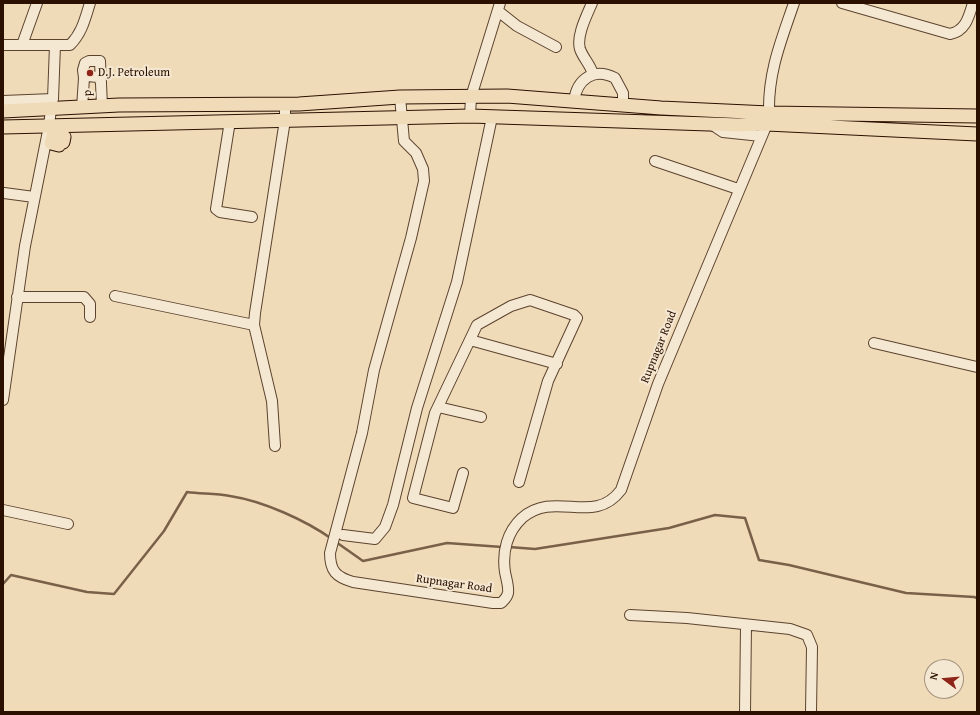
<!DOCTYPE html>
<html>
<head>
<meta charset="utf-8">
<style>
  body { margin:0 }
  #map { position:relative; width:980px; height:715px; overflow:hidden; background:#f0dbb9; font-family:"Gentium Book Plus",serif }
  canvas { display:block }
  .frame { position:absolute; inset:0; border:4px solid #2b1000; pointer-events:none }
  .north { position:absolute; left:924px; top:659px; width:40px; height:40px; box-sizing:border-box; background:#f5e8d2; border:1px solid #a4927e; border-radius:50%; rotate:286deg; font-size:11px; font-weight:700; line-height:16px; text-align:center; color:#2b1000 }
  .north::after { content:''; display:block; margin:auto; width:14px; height:18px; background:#8f2418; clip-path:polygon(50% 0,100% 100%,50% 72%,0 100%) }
</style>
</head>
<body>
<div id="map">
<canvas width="980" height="715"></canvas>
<div class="frame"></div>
<div class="north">N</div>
</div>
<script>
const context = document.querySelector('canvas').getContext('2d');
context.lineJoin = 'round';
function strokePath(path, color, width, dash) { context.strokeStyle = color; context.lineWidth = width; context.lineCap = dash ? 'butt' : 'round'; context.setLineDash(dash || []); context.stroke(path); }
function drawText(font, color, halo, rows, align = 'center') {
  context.font = font + ' "Gentium Book Plus",serif'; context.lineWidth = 4; context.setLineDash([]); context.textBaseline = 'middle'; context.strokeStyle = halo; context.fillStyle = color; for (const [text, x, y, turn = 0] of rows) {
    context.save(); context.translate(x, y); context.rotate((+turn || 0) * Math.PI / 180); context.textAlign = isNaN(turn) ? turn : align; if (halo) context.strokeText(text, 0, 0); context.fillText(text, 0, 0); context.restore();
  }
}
strokePath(new Path2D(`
  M336 542 363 561 447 543 502 547
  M509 547 535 549 669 528 715 515 745 518 759 560 789 565 906 593 974 597 977 598
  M3 584 11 575 87 592 114 594 164 531 187 492C201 494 216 493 230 496 263 501 305 520 332 539`), '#796049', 2.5);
const minor = new Path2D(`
  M592 3C587 15 576 36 580 49 583 58 590 64 593 74
  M842 3 950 34C966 31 969 16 973 3
  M498 11 517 26 556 47
  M3 45H55
  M22 45 37 3
  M84 78 83 70 85 63 89 61H100L102 106
  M400 97 404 141 416 153 423 169 424 181 411 238 374 370 362 433 330 553C330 571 336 577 353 582L493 603H501C504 600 507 598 508 593 509 587 506 578 505 572 502 552 507 532 522 518 556 489 593 527 621 490L658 384 767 124
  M3 101 53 99 55 45H70C82 33 85 19 90 3
  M574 101C577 79 594 67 615 78L623 93V99
  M82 108 84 78 87 76 98 77 101 82
  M769 113C768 72 781 41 794 3
  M470 116 471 97 500 3
  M230 121 216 209 220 212 252 217
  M711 124 723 132 761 136
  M655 161 738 189
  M4 193 34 197
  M115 296 254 325
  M17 297H84L90 304V317
  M470 340 557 364
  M874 343 977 367
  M3 400 25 246 49 126 51 109
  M438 407 481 417
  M275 446 272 401 254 325 255 313 285 120V104
  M463 473 453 508 413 498 435 413 477 325 511 306 530 300 574 315 577 318 548 381 519 482
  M3 510 68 524
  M343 535 375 539 385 527 393 505 417 408 457 282 492 117
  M630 615 687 618 790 629 807 635 812 647 811 712
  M745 712 746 625`);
const major = new Path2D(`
  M3 111 119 105 299 104 400 97 507 96 661 108 769 113 977 116
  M3 127 470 116 739 125 767 124 977 134
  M54 133 64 137 63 142 60 141 59 145 51 143Z`);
strokePath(minor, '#5c432e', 12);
strokePath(major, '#2b1000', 15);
strokePath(minor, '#f5e8d2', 10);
strokePath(major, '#f0dbb9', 13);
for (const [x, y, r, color] of [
  [90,73,4,"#8f2418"]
]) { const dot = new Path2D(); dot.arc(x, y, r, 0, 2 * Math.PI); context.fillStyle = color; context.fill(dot); strokePath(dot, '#f5e8d2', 1.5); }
drawText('12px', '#2b1000', '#f5e8d2', [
  ["D.J. Petroleum",98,73]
], 'left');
drawText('12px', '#2b1000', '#f5e8d2', [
  ["p",88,93,-92],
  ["Rupnagar Road",659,347,-68],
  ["Rupnagar Road",454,584,8]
]);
</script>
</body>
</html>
